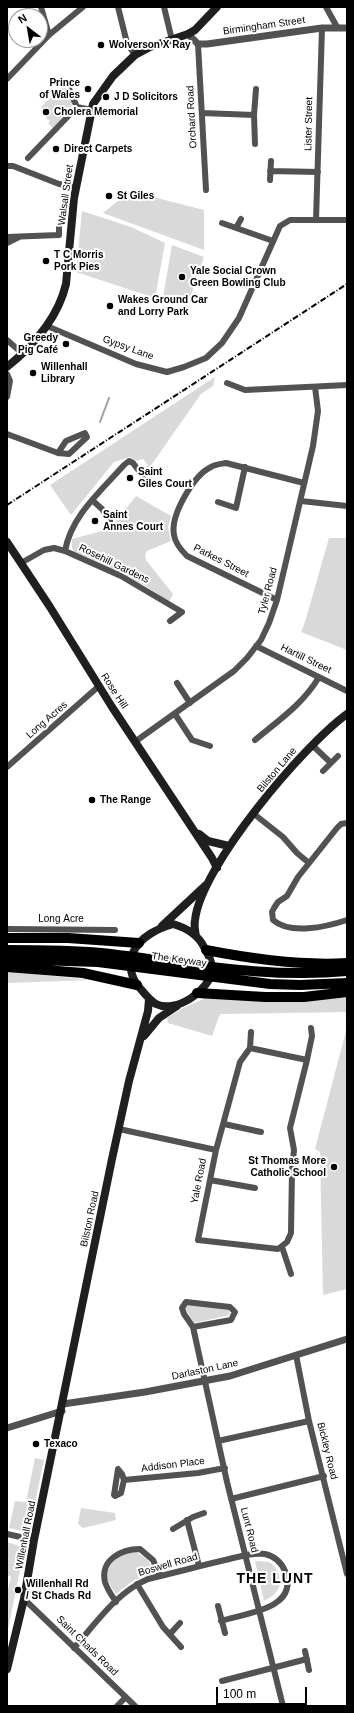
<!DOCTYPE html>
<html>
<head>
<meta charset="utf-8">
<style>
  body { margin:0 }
  #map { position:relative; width:354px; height:1713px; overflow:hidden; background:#fff; font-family:Arial,sans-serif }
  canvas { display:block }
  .frame { position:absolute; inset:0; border:8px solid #000; pointer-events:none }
  .north { position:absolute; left:8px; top:8px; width:40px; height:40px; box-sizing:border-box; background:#fff; border:1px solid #999; border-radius:50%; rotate:329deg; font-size:11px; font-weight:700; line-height:16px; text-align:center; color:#000 }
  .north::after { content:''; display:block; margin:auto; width:14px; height:18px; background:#000; clip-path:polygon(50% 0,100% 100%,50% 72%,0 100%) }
  .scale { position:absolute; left:216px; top:1687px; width:91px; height:18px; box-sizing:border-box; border:2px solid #000; border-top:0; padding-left:5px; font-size:12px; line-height:14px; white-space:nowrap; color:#000; -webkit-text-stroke:3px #fff; paint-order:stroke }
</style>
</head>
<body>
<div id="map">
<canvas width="354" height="1713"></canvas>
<div class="frame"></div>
<div class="north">N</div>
<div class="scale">100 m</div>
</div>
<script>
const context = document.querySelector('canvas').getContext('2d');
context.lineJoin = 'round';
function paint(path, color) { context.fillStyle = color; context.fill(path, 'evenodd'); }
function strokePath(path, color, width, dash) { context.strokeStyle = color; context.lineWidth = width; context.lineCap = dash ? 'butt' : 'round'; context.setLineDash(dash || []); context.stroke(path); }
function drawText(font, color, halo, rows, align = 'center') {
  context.font = font + ' Arial,sans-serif'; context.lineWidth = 4; context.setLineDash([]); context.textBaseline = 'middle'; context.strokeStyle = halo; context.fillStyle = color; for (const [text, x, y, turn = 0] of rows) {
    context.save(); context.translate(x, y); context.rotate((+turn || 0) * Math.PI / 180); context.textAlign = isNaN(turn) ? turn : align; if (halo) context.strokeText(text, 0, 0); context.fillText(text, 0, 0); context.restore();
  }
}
paint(new Path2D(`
  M64 84 72 102 71 108 53 128 48 123 50 121 46 118 48 115 41 107Z
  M130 191 204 210V250L103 213Z
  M82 211 131 227 165 243 155 298 76 272Z
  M172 245 204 257 188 304 163 297Z
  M215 377 213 386 201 394 145 474 142 470 148 465 143 459 136 461 130 457 114 462 71 515 50 485Z
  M136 496 171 516 168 527 171 541 147 551 145 554 146 560 173 594 169 602 144 585 74 552 72 548V539L110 529Z
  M329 538H347V650L301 632 305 622Z
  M7 971 91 980 7 983Z
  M347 995V1012L220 1014 212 1036 168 1023 167 1018 183 1008 206 998Z
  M347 1027V1289L323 1295 320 1152 315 1149Z
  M189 1305 229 1309 230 1315 194 1323 185 1308Z
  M35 1458 44 1460 29 1531 26 1532 9 1528 15 1501 26 1502Z
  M81 1508 115 1513 116 1520 83 1528 78 1524Z
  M7 1542 22 1547 24 1550 7 1635V1594L11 1577 7 1575Z
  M135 1551 147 1559 156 1573 134 1580 116 1594C104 1577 105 1575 115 1557Z
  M255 1561C259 1561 264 1561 268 1562 273 1563 275 1567 277 1571 284 1585 278 1594 264 1601Z`), '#d9d9d9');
strokePath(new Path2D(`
  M100 422 109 398`), '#a0a0a0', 2);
strokePath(new Path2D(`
  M41 7 49 35
  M118 7 127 43 135 55
  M164 7 172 40
  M326 7 337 27
  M198 44 206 190
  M7 79 49 35 83 7
  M66 82 77 107
  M202 113 254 115
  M255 144 254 115 256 89
  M28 158 77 107 91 110
  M7 166H13L59 184 75 187
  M270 171 318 172
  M270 180 271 161
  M316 220 322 28
  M222 223 273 241
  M236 228 241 219
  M7 237 59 235V227
  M7 243 19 237
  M47 326 136 364 167 372 184 367 206 358 222 343 239 318 280 226 290 220H347
  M7 340 23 354
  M7 374 10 381 7 397
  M227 383 245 390 347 385
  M7 434 58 453 69 454 87 437 85 433 66 441 58 453
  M92 500 102 509 110 521
  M301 501 347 506
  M218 502 236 508 245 467
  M65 551C71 516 101 491 124 465L129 461 133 463 145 479
  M21 563 44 550 54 548 65 551 121 576 182 612 170 621
  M277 600 187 556C181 550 175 543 174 535 170 515 194 475 211 467 216 464 221 464 226 463L304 483
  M256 646 347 691
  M177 683 190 703
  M175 714 192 740 210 746
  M255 740C279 720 303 704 319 677
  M136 741 234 671 247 658 261 640 269 623 277 600 313 446 318 411 315 387
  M312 745 331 763 338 756
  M7 767 99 686
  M323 771 331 763
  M254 814 283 837 297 853 309 863
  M347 823 341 824 337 828 298 877 287 896 278 902 274 908 272 912 273 920C290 935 326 927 347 920
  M7 929 115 930
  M250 1048 307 1060 290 1128 294 1150 292 1170 291 1233 287 1242 278 1249 198 1240 216 1150 240 1062Z
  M250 1048 251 1032
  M307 1060 312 1036 311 1028
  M224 1124 261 1132
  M119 1129 216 1150
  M210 1180 255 1188
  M282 1247 291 1274
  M193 1327 231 1320 235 1312 230 1307 186 1302 182 1308 184 1314 193 1327 227 1482 283 1706
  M296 1355 309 1421 347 1574
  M218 1441 309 1421
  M124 1480 122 1474 118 1469 114 1495 115 1496 121 1493 124 1480 198 1473 225 1468
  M231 1499 324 1476
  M187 1520 199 1566
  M173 1529 193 1517 204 1513
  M7 1534 34 1540
  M137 1584 163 1627 181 1647
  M24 1599 135 1706
  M116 1602C112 1596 107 1589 105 1582 100 1560 121 1549 140 1549L153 1560 160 1576
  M218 1606 225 1633
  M170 1634 180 1623
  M74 1648C96 1623 117 1592 148 1579 174 1573 199 1566 225 1560 238 1557 252 1552 265 1554 274 1556 281 1562 285 1571 300 1609 246 1613 221 1621
  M305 1651 309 1670
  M222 1681 307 1659
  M117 1706 126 1697`), '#525252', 6);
strokePath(new Path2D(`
  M188 34 198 44H207L322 28H347
  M63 1404 145 1392 230 1376 347 1339
  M7 1428 62 1411`), '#525252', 7);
strokePath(new Path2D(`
  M7 367C33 346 58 318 66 284L74 198 93 104 113 76 135 55 150 47 188 34 195 30 217 7
  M7 542 50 607 112 707 212 858 217 868
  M199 834 208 841 229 846
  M173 924C187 928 198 935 204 947 208 954 212 961 212 970 210 990 176 1014 156 1004 149 1000 144 993 139 987 131 978 128 964 133 953 139 937 159 928 173 924Z
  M162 926 206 885
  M196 936C195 931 194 925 195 920 201 866 303 746 347 714
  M144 1036 159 1018 177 1006
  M7 1669 24 1599 34 1540 112 1159 129 1081 148 1011 149 999`), '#1f1f1f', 8);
strokePath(new Path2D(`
  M7 938H68L139 943
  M7 950C38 950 70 950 101 953 184 962 264 979 347 971
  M206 950C252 959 300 966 347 963
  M7 959 98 962 270 984 300 985 347 983
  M7 967 83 973 137 985
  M197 993 265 997H304L347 992`), '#000', 10);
strokePath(new Path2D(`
  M7 505 347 284`), '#000', 2, [6, 2, 1, 2]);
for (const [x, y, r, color] of [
  [101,45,4,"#000"],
  [88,89,4,"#000"],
  [106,97,4,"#000"],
  [46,112,4,"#000"],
  [56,149,4,"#000"],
  [109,196,4,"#000"],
  [46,261,4,"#000"],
  [182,277,4,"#000"],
  [110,306,4,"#000"],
  [66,344,4,"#000"],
  [33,373,4,"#000"],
  [130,478,4,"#000"],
  [95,521,4,"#000"],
  [92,800,4,"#000"],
  [334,1167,4,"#000"],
  [36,1444,4,"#000"],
  [18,1590,4,"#000"]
]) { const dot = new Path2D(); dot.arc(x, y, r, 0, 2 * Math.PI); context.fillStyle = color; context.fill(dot); strokePath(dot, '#fff', 1.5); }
drawText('10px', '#000', '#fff', [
  ["Birmingham Street",264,26,-8],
  ["Orchard Road",192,117,-93],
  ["Lister Street",309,124,-89],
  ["Walsall Street",66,195,-82],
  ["Gypsy Lane",128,348,20],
  ["Parkes Street",221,561,27],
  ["Rosehill Gardens",114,564,26],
  ["Tyler Road",268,591,-75],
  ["Hartill Street",306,659,26],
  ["Rose Hill",114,691,57],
  ["Long Acres",47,720,-41],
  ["Bilston Lane",277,770,-50],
  ["Long Acre",61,919],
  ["The Keyway",179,960,8],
  ["Yale Road",199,1181,-79],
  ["Bilston Road",90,1219,-78],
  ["Darlaston Lane",205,1370,-12],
  ["Bickley Road",327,1451,76],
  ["Addison Place",173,1465,-7],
  ["Lunt Road",249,1530,76],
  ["Willenhall Road",26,1535,-79],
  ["Boswell Road",168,1565,-16],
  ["Saint Chads Road",87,1646,44]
]);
drawText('bold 10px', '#000', '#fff', [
  ["Wolverson X Ray",109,45],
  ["Prince",80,83,"right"],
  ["of Wales",80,95,"right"],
  ["J D Solicitors",114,97],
  ["Cholera Memorial",54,112],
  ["Direct Carpets",64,149],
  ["St Giles",117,196],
  ["T C Morris",54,255],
  ["Pork Pies",54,267],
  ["Yale Social Crown",190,271],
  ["Green Bowling Club",190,283],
  ["Wakes Ground Car",118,300],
  ["and Lorry Park",118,312],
  ["Greedy",58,338,"right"],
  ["Pig Café",58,350,"right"],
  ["Willenhall",41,367],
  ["Library",41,379],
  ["Saint",138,472],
  ["Giles Court",138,484],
  ["Saint",103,515],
  ["Annes Court",103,527],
  ["The Range",100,800],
  ["St Thomas More",326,1161,"right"],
  ["Catholic School",326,1173,"right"],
  ["Texaco",44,1444],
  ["Willenhall Rd",26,1584],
  ["/ St Chads Rd",26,1596]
], 'left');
context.letterSpacing = '1px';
drawText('bold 14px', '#000', '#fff', [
  ["THE LUNT",275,1579]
]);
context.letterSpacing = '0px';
</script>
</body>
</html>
